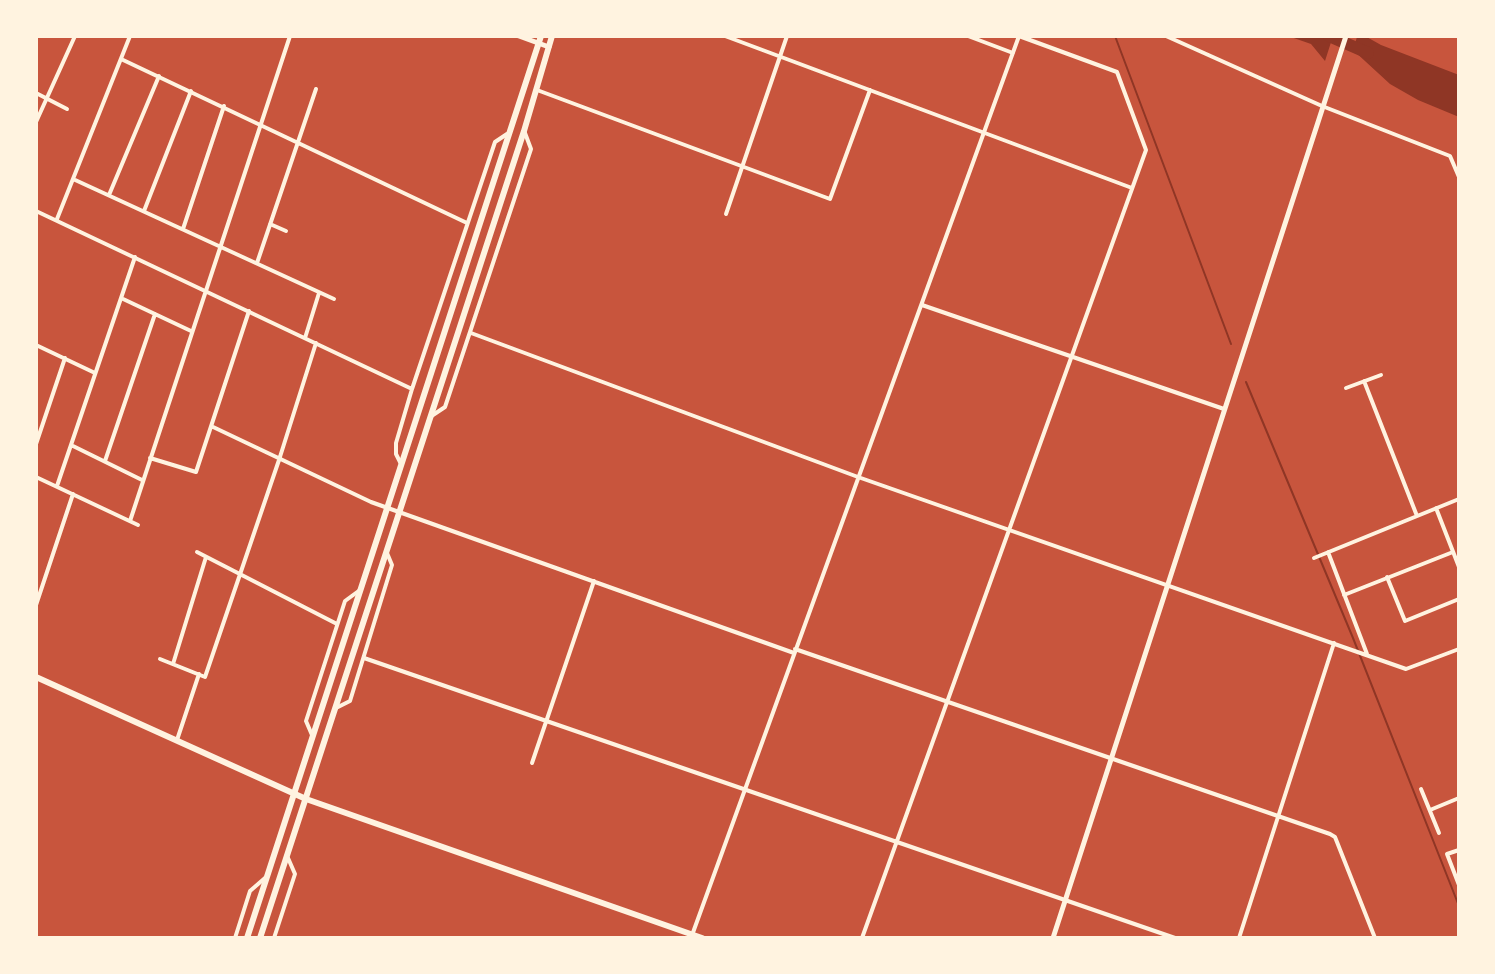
<!DOCTYPE html>
<html>
<head>
<meta charset="utf-8">
<style>
  body { margin:0 }
  #map { position:relative; width:1495px; height:974px; overflow:hidden; background:#c8553d; font-family:"Titillium Web",sans-serif }
  canvas { display:block }
  .frame { position:absolute; inset:0; border:38px solid #fff3e0; pointer-events:none }
</style>
</head>
<body>
<div id="map">
<canvas width="1495" height="974"></canvas>
<div class="frame"></div>
</div>
<script>
const context = document.querySelector('canvas').getContext('2d');
context.lineJoin = 'round';
function paint(path, color) { context.fillStyle = color; context.fill(path, 'evenodd'); }
function strokePath(path, color, width, dash) { context.strokeStyle = color; context.lineWidth = width; context.lineCap = dash ? 'butt' : 'round'; context.setLineDash(dash || []); context.stroke(path); }
paint(new Path2D(`
  M1288 36H1333L1325 61 1311 44Z
  M1365 36 1381 45 1459 75V117L1418 100 1390 84 1353 50 1357 37Z`), '#8f3625');
strokePath(new Path2D(`
  M1115 36 1231 344
  M1246 382 1353 638 1459 906`), '#8f3625', 2);
strokePath(new Path2D(`
  M1329 36 1368 53`), '#8f3625', 12);
strokePath(new Path2D(`
  M725 36 1132 188
  M968 36 1013 53
  M1166 36 1322 106 1450 156 1459 177
  M121 59 467 223
  M537 90 830 199 870 90
  M36 93 67 109
  M36 122 75 36
  M73 179 334 299
  M109 195 159 76
  M36 211 412 389
  M144 211 191 91
  M726 214 787 36
  M57 219 130 36
  M270 224 286 231
  M183 229 224 106
  M257 263 316 89
  M121 298 191 331
  M922 305 1224 409
  M471 333 858 477 1406 669 1459 649
  M305 338 319 293
  M36 345 95 373
  M1364 381 1417 516
  M1346 388 1381 375
  M430 417 445 407 531 149 525 133
  M211 426 371 502 794 653
  M36 444 65 358
  M71 445 142 480
  M150 458 196 472 249 311
  M105 461 155 314
  M400 462 396 454V443L412 389 495 142 507 134
  M36 477 138 525
  M57 486 135 257
  M1436 508 1459 567
  M130 521 290 36
  M197 552 337 624
  M1328 552 1367 654
  M1314 558 1459 499
  M1387 577 1405 621 1459 599
  M1344 595 1453 552
  M36 605 73 494
  M795 649 1330 834 1335 837 1375 938
  M364 658 1175 938
  M160 659 205 677 279 460 316 343
  M173 664 206 557
  M336 708 350 701 392 565 387 553
  M312 735 306 721 345 601 360 590
  M177 740 199 674
  M532 763 594 581
  M1421 789 1439 833
  M1430 810 1459 798
  M1459 850 1447 854 1459 885
  M235 938 250 891 265 878
  M274 938 295 874 288 858
  M691 938 1019 36
  M862 938 1146 150 1117 72 1019 36
  M1239 938 1334 643`), '#fff3e0', 4);
strokePath(new Path2D(`
  M519 36 549 47
  M1053 938 1346 36`), '#fff3e0', 5);
strokePath(new Path2D(`
  M36 677 306 799 702 938`), '#fff3e0', 6);
strokePath(new Path2D(`
  M247 938 541 36
  M260 938 524 131 552 36`), '#fff3e0', 6);
</script>
</body>
</html>
